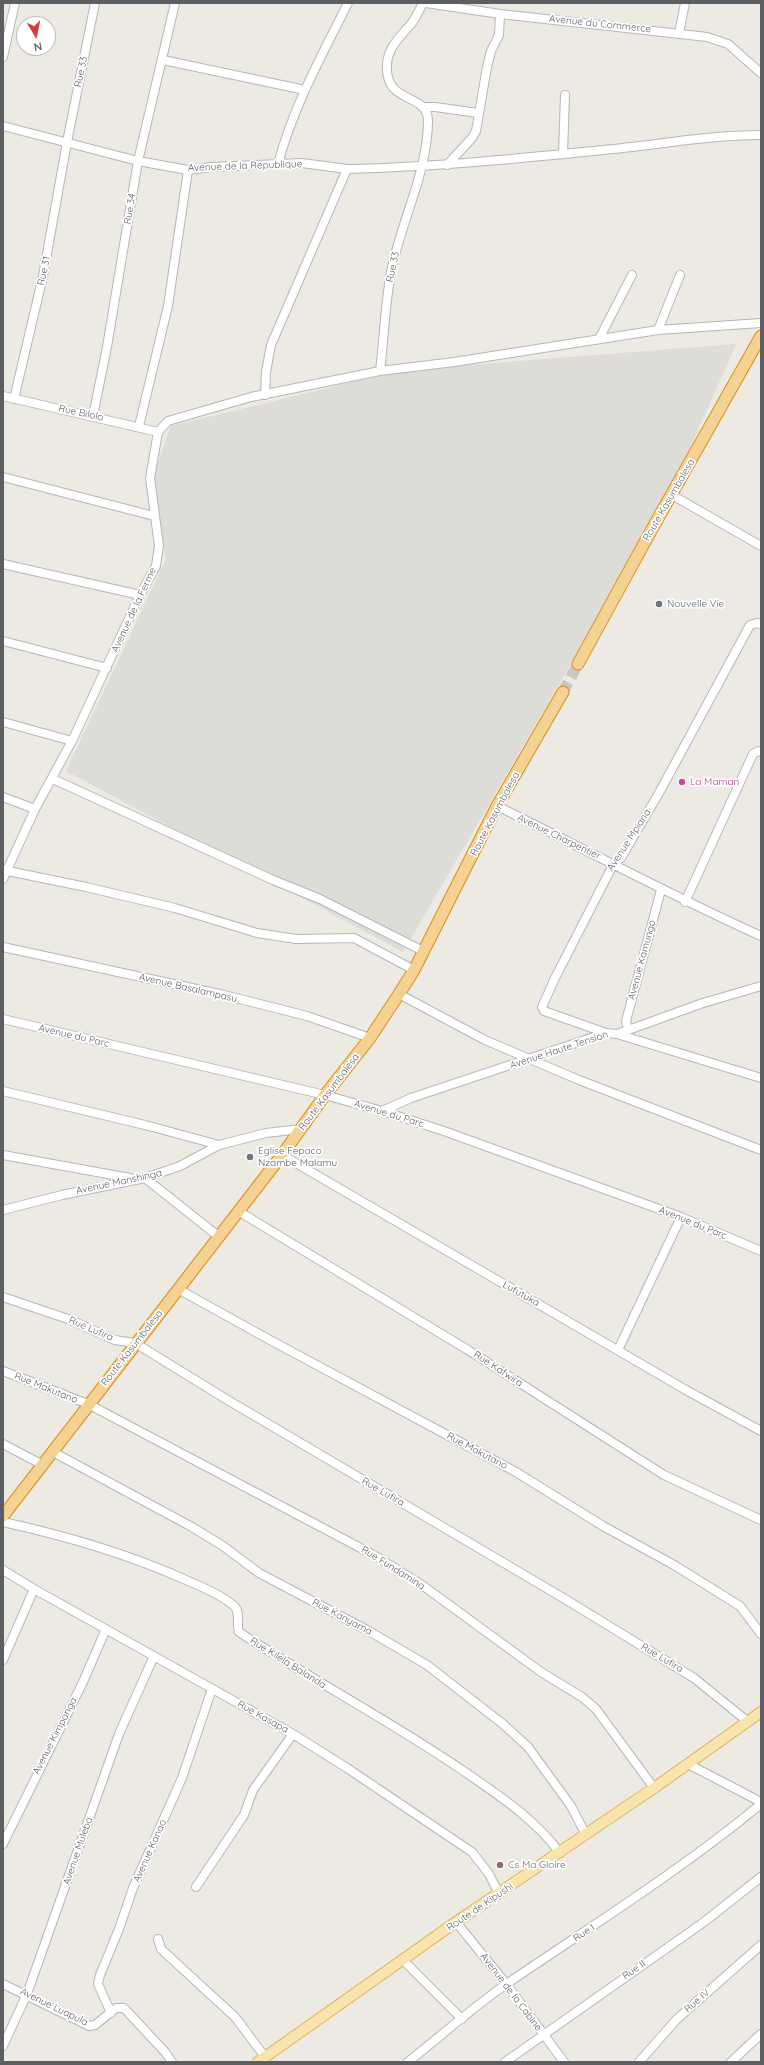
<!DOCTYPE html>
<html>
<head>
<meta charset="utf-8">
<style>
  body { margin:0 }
  #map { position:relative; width:764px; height:2065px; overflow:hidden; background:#edeae3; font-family:Quicksand,sans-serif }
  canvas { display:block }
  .frame { position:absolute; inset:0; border:4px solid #5b5f62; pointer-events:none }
  .north { position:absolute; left:16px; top:16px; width:40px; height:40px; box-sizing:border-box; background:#fff; border:1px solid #bdbfc0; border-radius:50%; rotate:170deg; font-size:11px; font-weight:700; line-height:16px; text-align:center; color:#5b5f62 }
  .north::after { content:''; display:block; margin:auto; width:14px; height:18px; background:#da3c3e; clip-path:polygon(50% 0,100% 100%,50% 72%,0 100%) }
</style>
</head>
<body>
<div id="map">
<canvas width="764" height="2065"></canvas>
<div class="frame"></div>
<div class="north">N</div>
</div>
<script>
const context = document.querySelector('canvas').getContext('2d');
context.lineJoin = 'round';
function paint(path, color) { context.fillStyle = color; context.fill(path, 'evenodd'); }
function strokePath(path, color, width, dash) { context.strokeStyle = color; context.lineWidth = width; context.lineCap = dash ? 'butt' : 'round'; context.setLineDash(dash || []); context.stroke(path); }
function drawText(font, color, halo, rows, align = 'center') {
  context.font = font + ' Quicksand,sans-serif'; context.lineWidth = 3.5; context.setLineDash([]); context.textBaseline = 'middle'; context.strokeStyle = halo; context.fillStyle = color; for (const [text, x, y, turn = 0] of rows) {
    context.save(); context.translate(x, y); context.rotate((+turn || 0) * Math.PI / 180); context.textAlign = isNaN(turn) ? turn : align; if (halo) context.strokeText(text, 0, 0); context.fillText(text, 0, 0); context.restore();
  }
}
paint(new Path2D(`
  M736 344 670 494 403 952 66 771 166 559 153 475 171 426 402 370Z`), '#dedcd7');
strokePath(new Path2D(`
  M563 692 578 664`), '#c8c7c3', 11, [11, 5.5]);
const minor = new Path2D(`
  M426 3 500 14 707 37 728 44 761 73
  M679 33 685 3
  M3 57 15 3
  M163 60 305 90
  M425 107H435L478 113
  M3 126 138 161 188 170 211 167 302 163 347 169
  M563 154 565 95
  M278 164C293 107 322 55 348 3
  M447 165 472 138 476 131 487 67 491 51 499 35 500 14
  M658 330 680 275
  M599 339 632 275
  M380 371C384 338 385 305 391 272 401 221 428 172 428 120 427 92 384 105 387 64 388 47 401 36 411 24 416 18 419 10 423 3
  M265 395 266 372 271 345 347 169C436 167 525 158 613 149 662 144 711 135 761 135
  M3 396 158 432
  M14 399 43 276 67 142 95 3
  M93 416 107 347 138 161 175 3
  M139 426 168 306 188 170
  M3 477 154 516
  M672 495 761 546
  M3 564 140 595
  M3 641 107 668
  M3 722 72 741
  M53 779 273 880 320 899 423 951
  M3 797 35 809
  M497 806C585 849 672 896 761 936
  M3 870 86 887 175 908 257 933 296 939 354 938 414 970
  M3 879 35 809 72 741 140 595 156 566 159 546 150 478 158 432 168 421 251 397 380 371 454 362 658 330 761 323
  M685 902 753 754 758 751 761 752
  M3 947 224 995 307 1016 370 1038
  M399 994 485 1040 579 1080 761 1150
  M3 1019 325 1095 382 1111 444 1131 681 1217 761 1251
  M628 1030 626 1021 661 890
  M606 1033 544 1011 542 1007 555 978 614 863 621 858 659 793 750 625 757 623 761 624
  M617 1034 761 1078
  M3 1091 145 1125 219 1145
  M382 1111 411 1098 606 1033 617 1034 703 1003 761 986
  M3 1155 130 1178
  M282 1155 686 1390 761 1431
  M145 1178 218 1236
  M3 1210 62 1195 145 1178 180 1166 219 1145 266 1133 301 1129
  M238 1211 468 1350 664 1475 761 1520
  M178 1289 270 1340 516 1472 603 1526 674 1565 740 1606 761 1634
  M3 1297 68 1319 115 1340 135 1343 226 1399 565 1599 694 1678 747 1721
  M618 1350 681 1217
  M3 1371 88 1404 372 1554 422 1585 541 1672 582 1697 596 1709 654 1788
  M3 1444 43 1465
  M53 1452 192 1527 223 1546 259 1573 367 1630 427 1665 503 1724 528 1747 571 1806 586 1835
  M3 1522C67 1536 126 1553 186 1580 198 1585 225 1597 234 1606 241 1612 236 1624 239 1632 314 1681 394 1723 468 1774 501 1797 536 1820 560 1853
  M3 1570 34 1589 293 1734 347 1768 472 1852 489 1874 499 1894
  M3 1660 34 1589
  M688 1764 761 1802
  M3 1844 83 1682 106 1629
  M196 1887 244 1815 253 1790 293 1734
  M456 1922 507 1985 564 2062
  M158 1939 161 1949 235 2017 265 2057
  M403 1960 462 2019
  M3 1984 89 2026 95 2025 116 2008H124L165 2052 172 2062
  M111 2013 98 1984 100 1975 119 1929 133 1888 182 1778 212 1689
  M3 2046 27 1994 119 1734 154 1656
  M408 2062C441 2036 473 2007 508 1983 593 1925 681 1870 761 1804
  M505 2062 704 1922 761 1877
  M639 2062 677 2019 761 1945
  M731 2062 761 2034`);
const major = new Path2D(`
  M258 2062 456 1922 654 1788 761 1712`);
const highway = new Path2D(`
  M578 664 652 529 761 336
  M3 1516 282 1155 325 1095 370 1038 399 994 414 970 497 806 563 692`);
strokePath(minor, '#b3b6b9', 10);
strokePath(major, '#e5b564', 12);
strokePath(highway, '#dc8b14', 13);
strokePath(minor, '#fff', 8);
strokePath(major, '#f8e5ad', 10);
strokePath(highway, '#f3d293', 11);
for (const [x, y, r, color] of [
  [659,604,4,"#6b7280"],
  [682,782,4,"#d1479c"],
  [250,1157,4,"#6b7280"],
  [500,1865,4,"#8d6e63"]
]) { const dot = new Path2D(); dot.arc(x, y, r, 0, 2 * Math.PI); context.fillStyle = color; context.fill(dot); strokePath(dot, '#fff', 1.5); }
drawText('10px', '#5b5f62', '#fff', [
  ["Avenue du Commerce",600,24,6],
  ["Rue 33",81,72,-78],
  ["Avenue de la Republique",245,166,-2],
  ["Rue 34",130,209,-81],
  ["Rue 33",393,267,-78],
  ["Rue 31",44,271,-78],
  ["Rue Bilolo",81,413,12],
  ["Route Kasumbalesa",669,500,-60],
  ["Avenue de la Ferme",134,610,-65],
  ["Route Kasumbalesa",495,814,-62],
  ["Avenue Charpentier",559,837,26],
  ["Avenue Mpiana",629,840,-57],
  ["Avenue Kamungo",642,960,-75],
  ["Avenue Basalampasu",188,988,13],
  ["Avenue du Parc",74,1036,13],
  ["Avenue Haute Tension",559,1050,-18],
  ["Route Kasumbalesa",329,1092,-53],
  ["Avenue du Parc",389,1114,17],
  ["Avenue Manshinga",119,1182,-12],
  ["Avenue du Parc",693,1223,22],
  ["Lufutuka",521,1294,29],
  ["Rue Lufira",91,1329,23],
  ["Route Kasumbalesa",132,1348,-52],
  ["Rue Kafwira",498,1369,33],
  ["Rue Makutano",46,1388,22],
  ["Rue Makutano",477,1451,28],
  ["Rue Lufira",383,1492,30],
  ["Rue Fundamina",393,1568,32],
  ["Rue Kanyama",342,1617,28],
  ["Rue Lufira",662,1658,31],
  ["Rue Kilela Balanda",288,1663,32],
  ["Rue Kasapa",263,1717,29],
  ["Avenue Kimpanga",55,1736,-63],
  ["Avenue Muleba",78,1851,-71],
  ["Avenue Kanao",150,1851,-66],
  ["Route de Kipushi",480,1907,-34],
  ["Rue I",584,1933,-34],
  ["Rue II",634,1970,-35],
  ["Avenue de la Cabine",511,1992,53],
  ["Rue IV",697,2001,-41],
  ["Avenue Luapula",54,2007,26]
]);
drawText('10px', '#5b616d', '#fff', [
  ["Nouvelle Vie",667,604],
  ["Eglise Fepaco",258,1151],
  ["Nzambe Malamu",258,1163]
], 'left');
drawText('10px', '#b23c85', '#fff', [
  ["La Maman",690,782]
], 'left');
drawText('10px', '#785e54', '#fff', [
  ["Cs Ma Gloire",508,1865]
], 'left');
</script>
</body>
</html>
